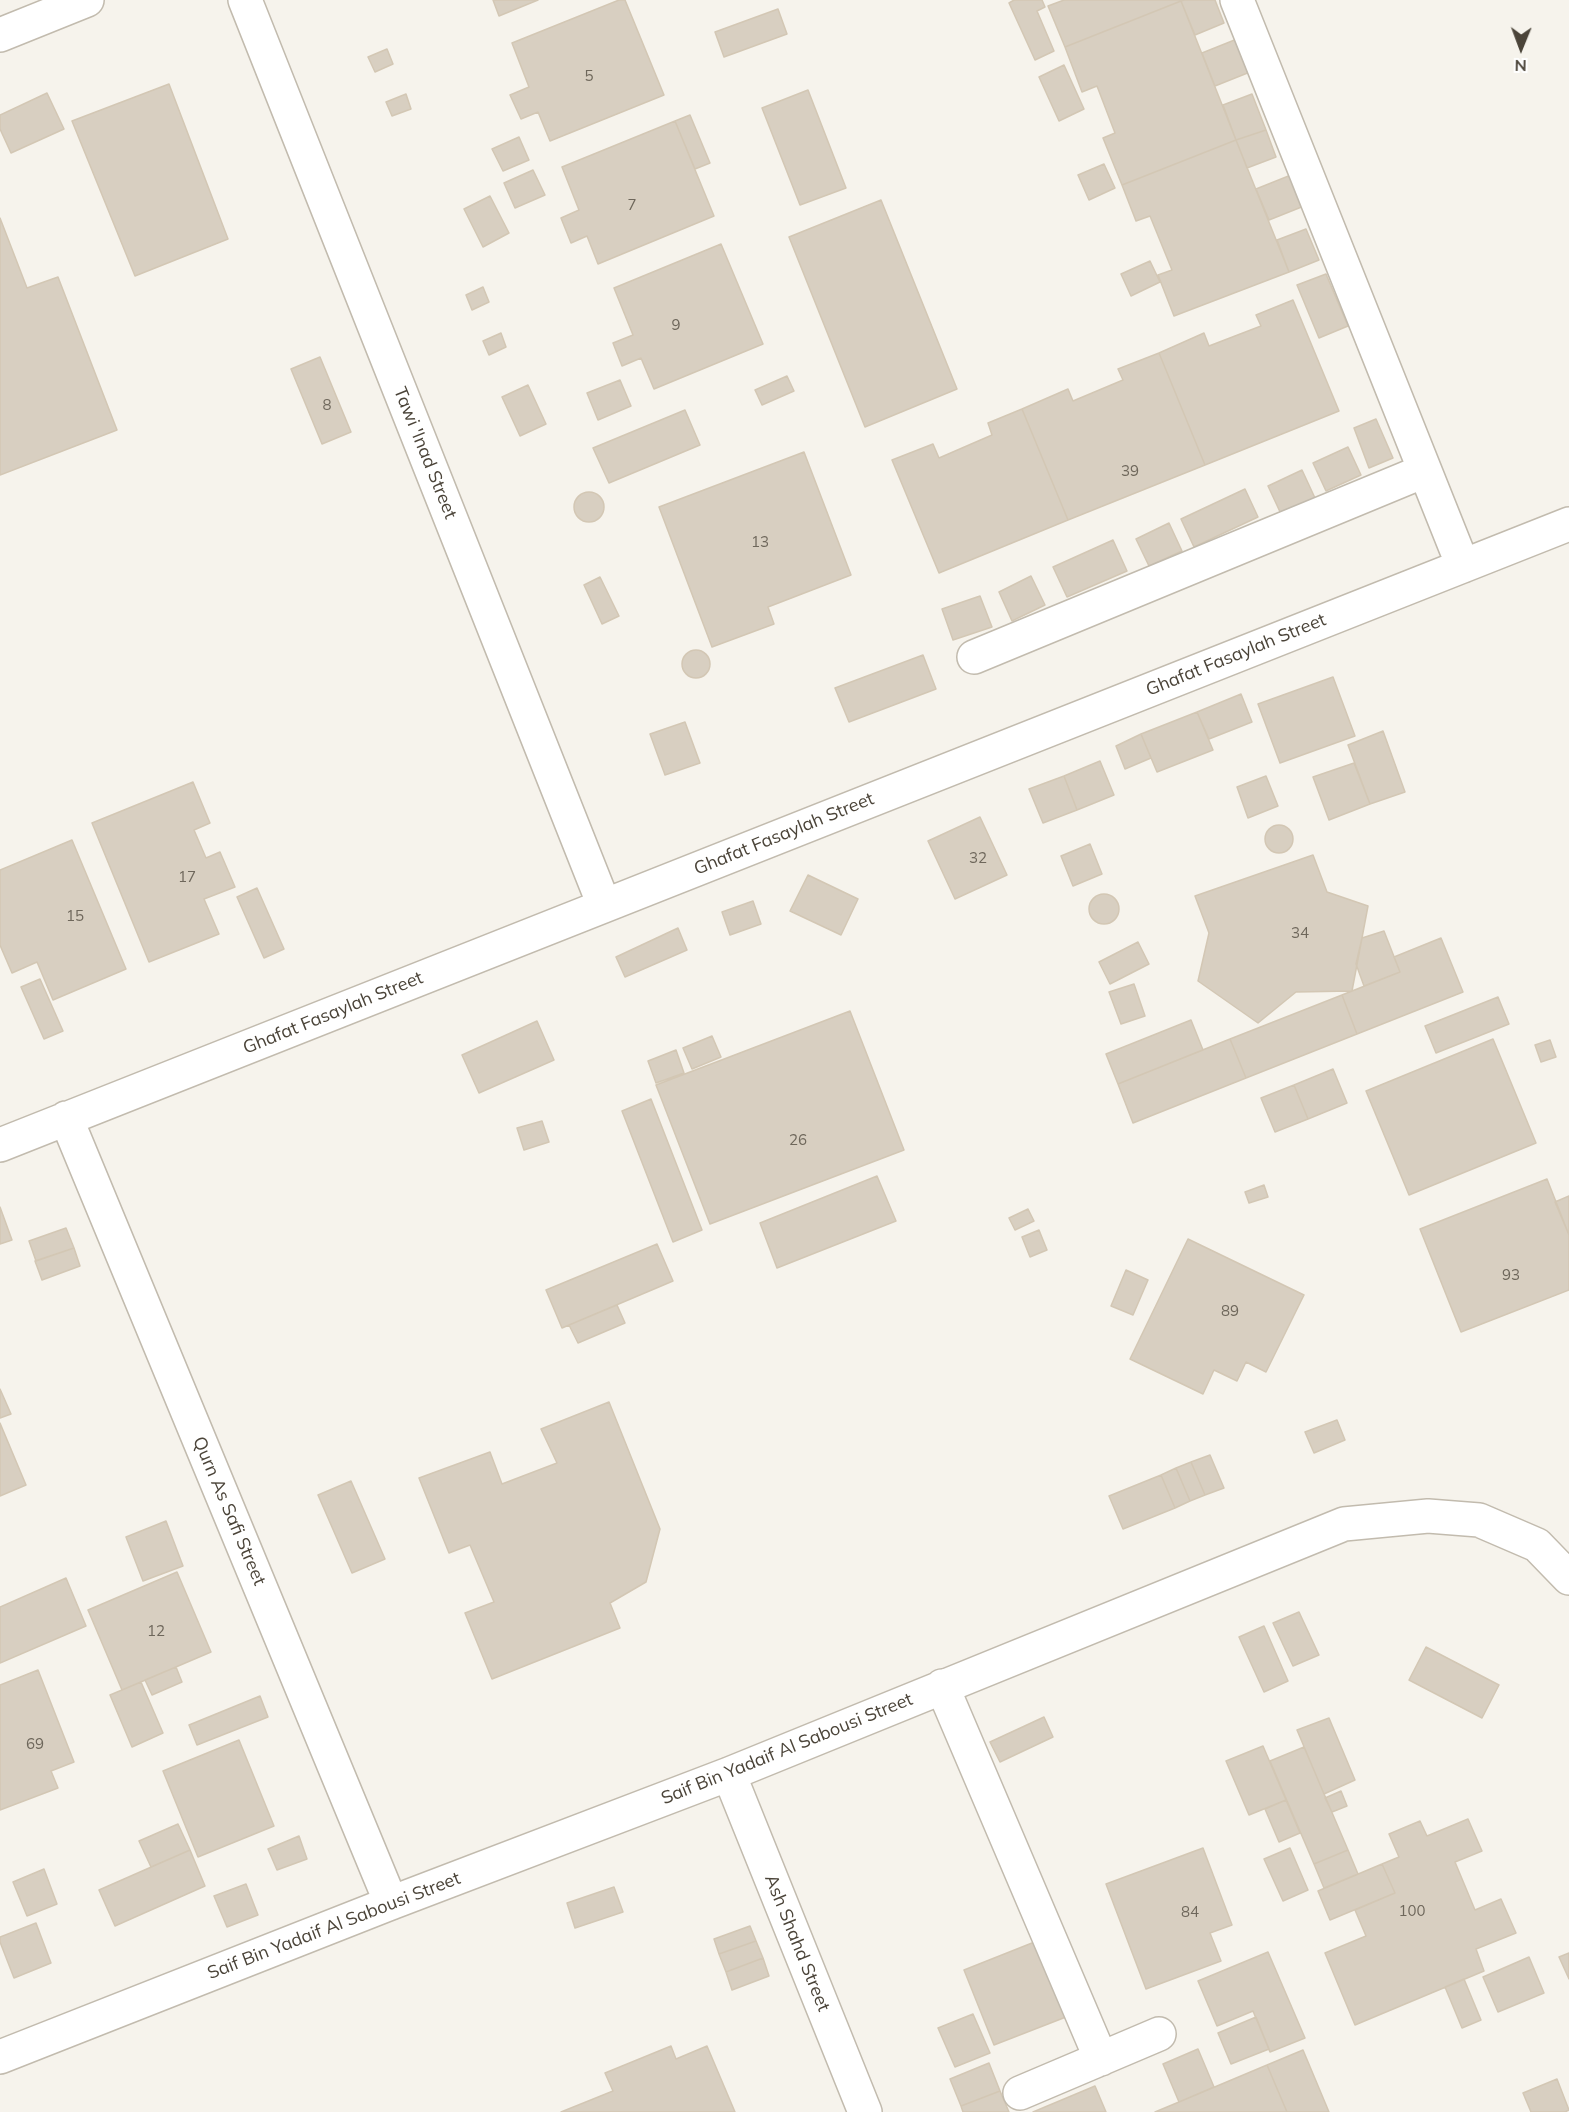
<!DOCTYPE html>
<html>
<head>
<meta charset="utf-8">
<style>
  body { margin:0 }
  #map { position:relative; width:1569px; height:2112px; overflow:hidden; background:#f6f3ec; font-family:Mulish,sans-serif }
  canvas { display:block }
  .north { position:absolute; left:1491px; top:18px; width:60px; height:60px; -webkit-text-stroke:4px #fff; paint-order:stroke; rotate:181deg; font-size:16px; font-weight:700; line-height:24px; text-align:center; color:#4b4439 }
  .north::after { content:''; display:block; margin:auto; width:21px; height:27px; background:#4b4439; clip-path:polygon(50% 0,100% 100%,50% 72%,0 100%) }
</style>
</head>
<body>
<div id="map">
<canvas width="1569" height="2112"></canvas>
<div class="north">N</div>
</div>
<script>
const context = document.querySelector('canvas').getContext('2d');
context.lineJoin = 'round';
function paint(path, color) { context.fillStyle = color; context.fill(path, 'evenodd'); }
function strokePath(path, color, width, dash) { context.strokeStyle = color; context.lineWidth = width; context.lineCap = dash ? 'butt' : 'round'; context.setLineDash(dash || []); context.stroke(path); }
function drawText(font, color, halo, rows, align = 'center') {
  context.font = font + ' Mulish,sans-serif'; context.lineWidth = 4.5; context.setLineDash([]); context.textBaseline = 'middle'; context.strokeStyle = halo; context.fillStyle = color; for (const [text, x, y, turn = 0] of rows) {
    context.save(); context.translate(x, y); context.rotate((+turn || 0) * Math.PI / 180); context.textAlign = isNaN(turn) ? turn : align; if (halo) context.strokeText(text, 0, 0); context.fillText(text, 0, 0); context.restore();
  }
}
const building = new Path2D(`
  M493 0H538L499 16Z
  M619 0H625L664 95 550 141 538 112 521 119 510 95 529 87 512 43Z
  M1014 0H1042L1045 7 1037 11 1054 51 1035 60 1009 3Z
  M1064 0H1181V1L1065 47 1048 6Z
  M1184 0H1215L1224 23 1195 35 1181 1Z
  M1181 1 1236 140 1122 185 1103 138 1115 133 1097 86 1082 92 1065 47Z
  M778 9 787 34 724 57 715 32Z
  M1237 39 1250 72 1215 86 1202 53Z
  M387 49 393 64 375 72 368 57Z
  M1064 65 1084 109 1059 121 1039 77Z
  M169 84 228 239 135 276 72 121Z
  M808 90 846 188 800 205 762 108Z
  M47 93 64 129 11 153 0 129V115Z
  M406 94 411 109 392 116 386 102Z
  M1252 94 1266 130 1236 140 1223 105Z
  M690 115 710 163 695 169 675 121Z
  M675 121 714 216 598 264 587 236 571 243 561 218 579 210 562 167Z
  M1266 130 1276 157 1247 168 1236 140Z
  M519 137 529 160 503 171 492 149Z
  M1236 140 1289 272 1174 316 1158 275 1172 270 1150 216 1136 221 1122 185Z
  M1104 164 1115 188 1089 200 1078 175Z
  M533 170 545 195 515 208 504 183Z
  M1291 175 1304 206 1269 220 1256 189Z
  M490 196 509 233 483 247 464 209Z
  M881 200 957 389 865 427 789 237Z
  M0 218 27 288 58 277 117 430 0 475Z
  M1306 229 1319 260 1289 272 1277 240Z
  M721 244 763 344 654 389 641 358 622 366 613 343 633 335 614 288Z
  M1150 261 1160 282 1131 296 1121 274Z
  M1326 274 1348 326 1319 338 1297 285Z
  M483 287 489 302 472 310 466 295Z
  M1293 300 1339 411 1205 465 1159 353 1204 333 1209 346 1261 326 1256 315Z
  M501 333 506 347 489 355 483 341Z
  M1159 353 1205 465 1068 520 1022 409 1068 389 1073 401 1123 380 1118 369Z
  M320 357 351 432 322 444 291 369Z
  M787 376 794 391 762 405 755 390Z
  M620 380 631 406 598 420 587 393Z
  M528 385 546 424 520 436 502 397Z
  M1022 409 1068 520 939 573 892 460 933 444 939 458 992 435 988 423Z
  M685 410 700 445 609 483 593 448Z
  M1376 419 1393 458 1369 468 1354 428Z
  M1348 447 1361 475 1326 491 1313 463Z
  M804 452 851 575 768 607 774 624 712 647 659 507Z
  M1302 470 1315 498 1281 514 1268 486Z
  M1245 489 1258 517 1194 547 1181 519Z
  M574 507a15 15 0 1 1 30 0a15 15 0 1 1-30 0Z
  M1169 523 1182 551 1149 566 1136 539Z
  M1113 540 1127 571 1067 597 1053 567Z
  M1031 576 1045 605 1012 621 999 592Z
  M600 577 619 616 602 624 584 585Z
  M980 596 992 627 953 640 942 609Z
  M682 664a14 14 0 1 1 28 0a14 14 0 1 1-28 0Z
  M923 655 936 689 849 722 835 688Z
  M1333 677 1355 736 1280 763 1258 704Z
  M1241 694 1252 722 1209 739 1197 712Z
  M1197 712 1213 750 1157 772 1141 734Z
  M685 722 700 763 665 775 650 734Z
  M1383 731 1405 792 1370 804 1348 745Z
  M1141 734 1151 758 1125 769 1116 746Z
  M1100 761 1114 795 1077 810 1064 776Z
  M1354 763 1370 804 1329 820 1313 777Z
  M1064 776 1077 810 1043 823 1029 789Z
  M1266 776 1278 806 1248 818 1237 787Z
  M193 782 210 823 194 830 206 858 220 852 235 887 204 899 219 934 149 962 92 823Z
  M980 817 1007 875 955 899 928 841Z
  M1265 839a14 14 0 1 1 28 0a14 14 0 1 1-28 0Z
  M72 840 126 969 53 1000 37 962 12 973 0 945V870Z
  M1090 844 1102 874 1073 886 1061 856Z
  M1313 855 1327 892 1368 906 1352 991 1296 992 1258 1023 1198 981 1209 933 1195 896Z
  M808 875 858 899 841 935 790 911Z
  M257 888 284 949 264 958 237 897Z
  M1089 909a15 15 0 1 1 30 0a15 15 0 1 1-30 0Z
  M753 901 761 924 730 935 722 912Z
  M678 928 687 950 625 977 616 957Z
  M1384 931 1400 972 1364 986 1356 964 1362 938Z
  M1441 938 1463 992 1357 1034 1342 995 1400 972 1394 957Z
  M1138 942 1149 964 1110 984 1099 962Z
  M40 979 63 1031 44 1039 21 987Z
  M1134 984 1145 1016 1121 1024 1109 992Z
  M1342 995 1357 1034 1246 1078 1230 1039Z
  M1498 997 1509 1024 1436 1053 1425 1026Z
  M850 1011 904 1150 710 1224 656 1085Z
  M1191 1020 1203 1050 1118 1084 1106 1054Z
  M537 1021 554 1060 479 1093 462 1055Z
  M712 1036 721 1057 692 1069 683 1048Z
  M1230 1039 1246 1078 1133 1123 1118 1084Z
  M1493 1039 1536 1143 1409 1195 1366 1091Z
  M1550 1040 1556 1057 1541 1062 1535 1045Z
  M676 1050 684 1073 656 1083 648 1061Z
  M1333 1069 1347 1103 1308 1119 1294 1085Z
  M1294 1085 1308 1119 1275 1132 1261 1098Z
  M651 1099 702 1230 673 1242 622 1111Z
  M542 1121 549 1142 524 1150 517 1128Z
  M877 1176 896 1221 777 1268 760 1223Z
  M1547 1179 1569 1235V1290L1461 1332 1420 1229Z
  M1264 1185 1268 1197 1249 1203 1245 1192Z
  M1569 1196V1235L1555 1202Z
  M0 1207 12 1240 0 1244Z
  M1028 1209 1034 1221 1015 1230 1009 1218Z
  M66 1228 74 1248 36 1261 29 1241Z
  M1039 1230 1047 1250 1030 1257 1022 1237Z
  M1188 1239 1304 1295 1266 1372 1246 1362 1237 1381 1214 1370 1203 1394 1130 1359Z
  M657 1244 673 1281 562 1328 546 1290Z
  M74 1248 80 1266 42 1280 35 1261Z
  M1126 1270 1148 1280 1133 1315 1111 1306Z
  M617 1305 625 1323 578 1343 569 1325Z
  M0 1389 11 1414 0 1418Z
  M609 1402 660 1529 646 1582 610 1603 620 1628 492 1679 465 1613 494 1602 470 1545 449 1553 419 1478 490 1452 502 1484 557 1463 541 1429Z
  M1337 1420 1345 1440 1314 1453 1305 1432Z
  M0 1423 26 1485 0 1496Z
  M1210 1455 1224 1488 1205 1495 1191 1462Z
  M1191 1462 1205 1495 1190 1501 1176 1468Z
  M1176 1468 1190 1501 1175 1508 1161 1475Z
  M1161 1475 1175 1508 1123 1529 1109 1496Z
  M351 1481 385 1559 352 1573 318 1495Z
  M166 1521 183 1566 143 1581 126 1537Z
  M177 1572 211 1652 122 1690 88 1610Z
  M66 1578 86 1626 0 1663V1607Z
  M1299 1612 1319 1655 1293 1666 1273 1623Z
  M1264 1626 1288 1681 1264 1692 1239 1637Z
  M1426 1647 1499 1685 1482 1718 1409 1680Z
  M176 1667 182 1682 152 1695 145 1680Z
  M38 1670 74 1762 51 1771 58 1788 0 1810V1685Z
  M141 1682 163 1733 132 1747 110 1695Z
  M260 1696 268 1717 197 1745 189 1725Z
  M1044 1717 1053 1737 1000 1762 990 1742Z
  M1329 1718 1355 1780 1324 1794 1297 1730Z
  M239 1740 274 1826 198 1857 163 1771Z
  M1263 1746 1286 1800 1249 1815 1226 1761Z
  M1304 1747 1348 1850 1314 1864 1270 1761Z
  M1341 1791 1347 1806 1332 1812 1325 1798Z
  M1286 1800 1300 1833 1279 1842 1265 1809Z
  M1468 1819 1482 1851 1455 1862 1475 1910 1501 1899 1516 1933 1476 1949 1484 1971 1355 2025 1325 1953 1366 1936 1355 1910 1395 1893 1382 1864 1399 1857 1389 1834 1420 1821 1427 1836Z
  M178 1824 190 1850 151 1867 139 1841Z
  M299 1836 307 1859 277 1870 268 1849Z
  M1203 1848 1232 1925 1210 1933 1221 1961 1146 1989 1106 1884Z
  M1290 1848 1308 1890 1283 1901 1264 1859Z
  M190 1850 205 1886 115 1926 99 1890Z
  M1348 1850 1358 1874 1324 1888 1314 1864Z
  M1382 1864 1395 1893 1330 1920 1318 1891Z
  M44 1869 57 1904 27 1916 13 1882Z
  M246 1884 258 1915 227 1927 214 1896Z
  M614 1887 623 1912 575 1928 567 1903Z
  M36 1923 51 1963 14 1978 0 1942V1937Z
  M750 1926 756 1941 719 1954 714 1939Z
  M756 1941 763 1958 726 1972 719 1954Z
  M1037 1941 1066 2017 994 2045 964 1970Z
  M1268 1952 1305 2038 1270 2052 1253 2011 1217 2026 1198 1981Z
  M1569 1953V1979L1559 1957Z
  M1529 1957 1544 1993 1498 2012 1483 1977Z
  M763 1958 769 1976 732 1990 726 1972Z
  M1464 1979 1481 2020 1462 2028 1445 1987Z
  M973 2014 990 2053 955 2067 938 2028Z
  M1256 2017 1269 2049 1231 2064 1218 2033Z
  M671 2046 676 2059 707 2046 735 2112H561L613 2091 605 2073Z
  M1198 2049 1214 2087 1179 2102 1163 2064Z
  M1303 2050 1329 2112H1287L1267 2065Z
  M989 2063 1000 2091 961 2106 950 2079Z
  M1267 2065 1287 2112H1155L1179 2102Z
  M1557 2079 1569 2110 1565 2112H1531L1523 2093Z
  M1095 2086 1106 2112H1033Z
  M1000 2091 1009 2112H963L961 2106Z`);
paint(building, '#d8cfc1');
strokePath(building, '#d3c7b4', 1.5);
const minor = new Path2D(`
  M245 0 604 905
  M1237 0 1463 566
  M0 35 87 0
  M974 657 1424 471
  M66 1118 391 1903
  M0 1145 1569 524
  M942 1686 1101 2059
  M729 1774 865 2112
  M0 2057 391 1903 729 1774 1344 1524 1428 1516 1479 1520 1537 1545 1569 1578
  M1020 2093 1159 2034`);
strokePath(minor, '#c2bbae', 36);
strokePath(minor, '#fff', 33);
drawText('15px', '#6e675b', null, [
  ["5",589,76],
  ["7",632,205],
  ["9",676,325],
  ["8",327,405],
  ["39",1130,471],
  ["13",760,542],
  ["32",978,858],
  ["17",187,877],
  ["15",75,916],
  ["34",1300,933],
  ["26",798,1140],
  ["93",1511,1275],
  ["89",1230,1311],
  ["12",156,1631],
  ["69",35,1744],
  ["100",1412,1911],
  ["84",1190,1912]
]);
drawText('18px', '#4b4439', '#fff', [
  ["Tawi 'Inad Street",425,453,68],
  ["Ghafat Fasaylah Street",1236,655,-22],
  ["Ghafat Fasaylah Street",784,834,-22],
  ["Ghafat Fasaylah Street",333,1013,-22],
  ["Qurn As Safi Street",229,1511,67],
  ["Saif Bin Yadaif Al Sabousi Street",787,1749,-22],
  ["Saif Bin Yadaif Al Sabousi Street",334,1926,-21],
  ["Ash Shahd Street",797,1943,68]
]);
</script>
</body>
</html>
